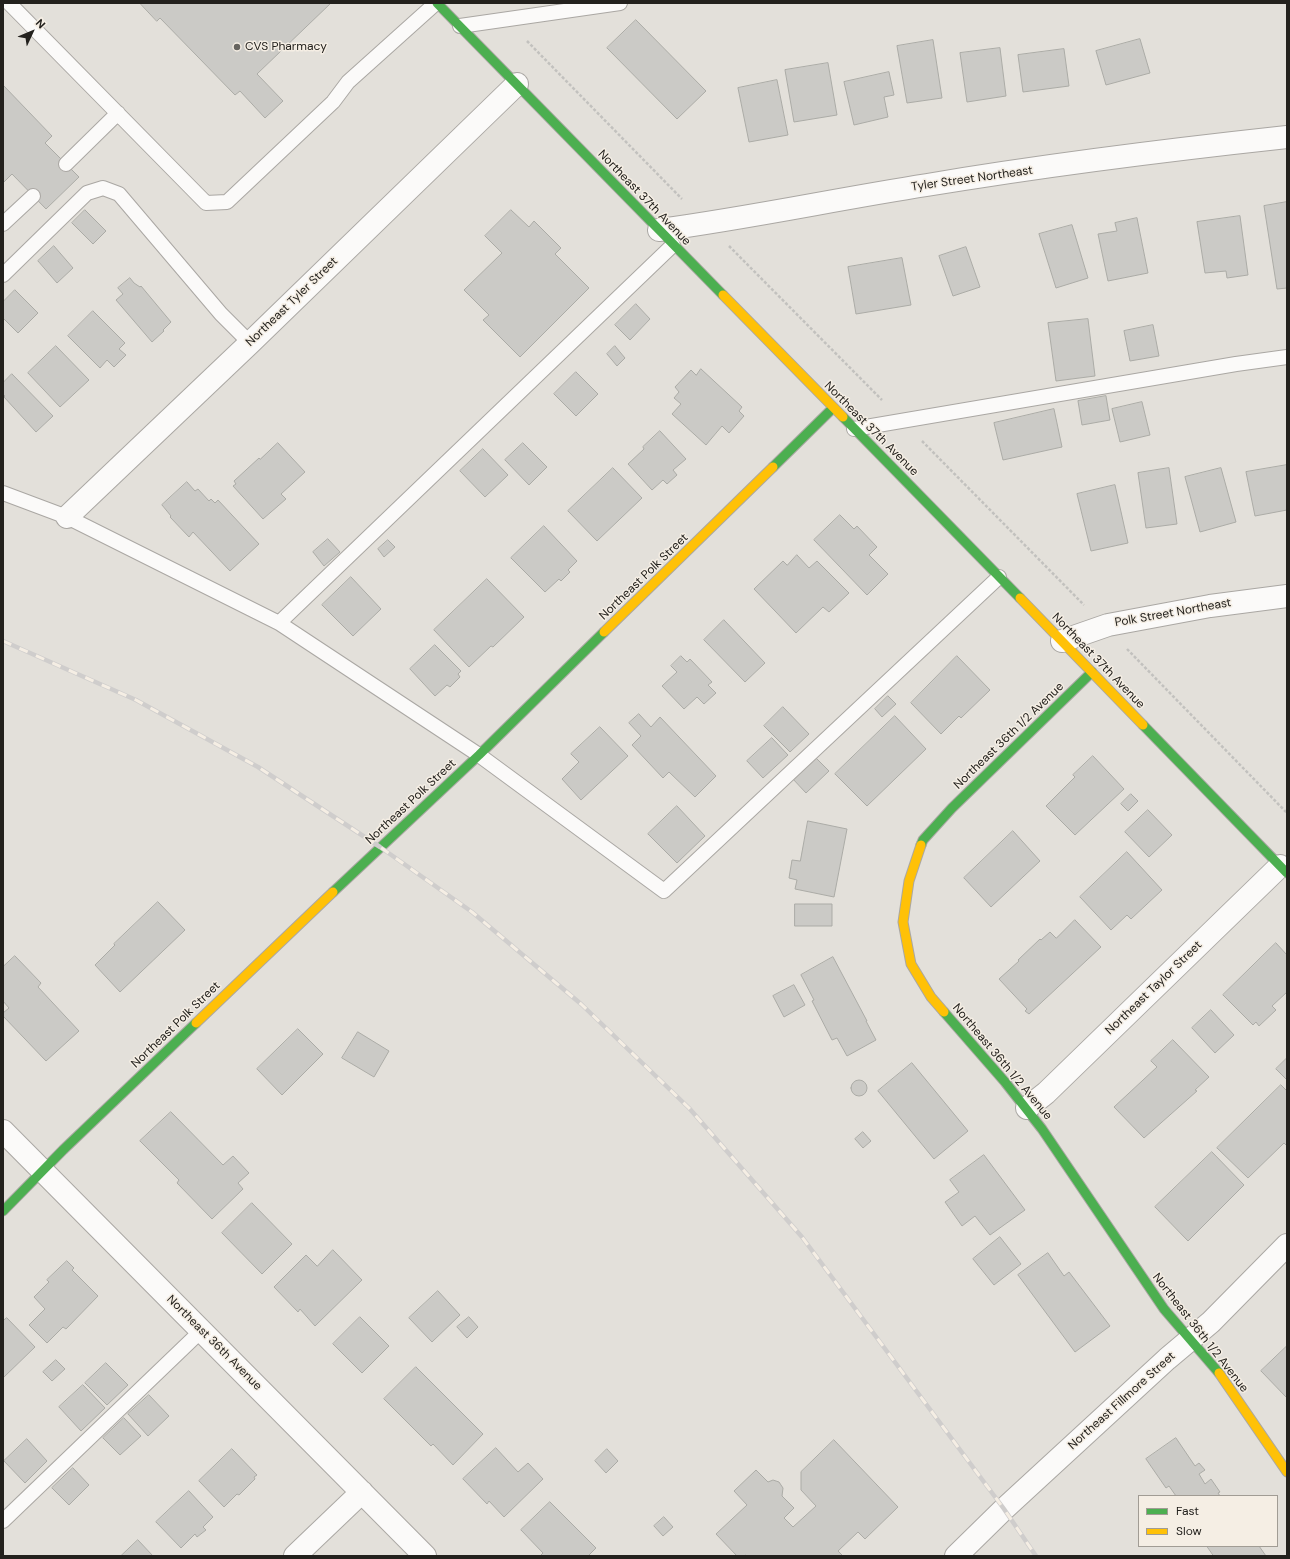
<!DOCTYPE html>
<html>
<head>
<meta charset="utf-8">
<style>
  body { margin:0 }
  #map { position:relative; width:1290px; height:1559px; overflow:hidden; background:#e3e0da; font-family:"DM Sans",sans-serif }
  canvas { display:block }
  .frame { position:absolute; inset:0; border:4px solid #23211d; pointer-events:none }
  .legend { position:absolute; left:1138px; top:1495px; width:140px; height:52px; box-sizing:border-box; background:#f5eee4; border:1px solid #a19c94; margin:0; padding:5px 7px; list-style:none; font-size:12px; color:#23211d }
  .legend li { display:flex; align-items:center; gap:8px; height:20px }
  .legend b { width:20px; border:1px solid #a19c94 }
  .north { position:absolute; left:12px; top:12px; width:40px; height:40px; -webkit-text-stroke:3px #f5eee4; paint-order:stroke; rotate:46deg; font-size:11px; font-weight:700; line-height:16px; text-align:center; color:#23211d }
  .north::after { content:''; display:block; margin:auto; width:14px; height:18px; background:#23211d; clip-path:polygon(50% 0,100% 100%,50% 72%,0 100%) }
</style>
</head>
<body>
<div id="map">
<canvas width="1290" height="1559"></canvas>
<div class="frame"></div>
<ul class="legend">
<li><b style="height:5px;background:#4caf50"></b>Fast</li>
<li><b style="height:5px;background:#ffc107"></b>Slow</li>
</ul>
<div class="north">N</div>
</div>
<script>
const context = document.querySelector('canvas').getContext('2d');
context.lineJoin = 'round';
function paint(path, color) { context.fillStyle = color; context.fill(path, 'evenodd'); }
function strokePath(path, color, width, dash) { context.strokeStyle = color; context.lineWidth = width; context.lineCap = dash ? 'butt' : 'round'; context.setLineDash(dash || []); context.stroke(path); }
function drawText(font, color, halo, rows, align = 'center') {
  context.font = font + ' "DM Sans",sans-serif'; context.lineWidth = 3; context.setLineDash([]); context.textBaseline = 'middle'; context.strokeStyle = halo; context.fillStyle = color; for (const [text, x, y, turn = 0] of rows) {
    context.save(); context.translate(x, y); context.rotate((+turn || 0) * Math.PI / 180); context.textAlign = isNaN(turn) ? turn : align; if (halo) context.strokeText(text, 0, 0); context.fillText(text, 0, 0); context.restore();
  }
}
const building = new Path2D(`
  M140 3H331L257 74 283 101 265 118 240 91 235 95 160 18 157 21Z
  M636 20 706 91 677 119 607 48Z
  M1140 39 1150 73 1106 85 1096 51Z
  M933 40 942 98 907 103 897 46Z
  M1000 48 1006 96 967 102 960 53Z
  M1064 49 1069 86 1023 92 1018 55Z
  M828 63 837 115 794 122 785 70Z
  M889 72 894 95 884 97 888 117 854 125 844 82Z
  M777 80 788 135 749 142 738 88Z
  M3 85 52 136 45 143 79 177 46 209 12 174 3 183Z
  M1287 202V288L1277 289 1264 206Z
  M85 210 106 231 93 244 72 223Z
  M511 210 529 227 534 221 561 248 555 254 589 288 520 357 483 320 489 315 464 290 502 253 485 236Z
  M1240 216 1248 275 1227 278 1226 271 1205 273 1197 222Z
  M1137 218 1148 273 1108 281 1098 234 1117 231 1115 223Z
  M1072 225 1088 278 1056 288 1039 234Z
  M54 246 73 268 57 283 38 261Z
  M966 247 980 287 953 296 939 256Z
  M902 258 911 305 856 314 848 267Z
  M130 278 134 283 140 287 141 286 171 322 163 330 164 331 152 342 116 300 123 294 118 288Z
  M15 290 38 313 18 333 3 318V302Z
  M636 304 650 319 630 340 615 325Z
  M93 311 125 343 119 349 126 355 114 367 107 360 100 368 68 336Z
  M1088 319 1095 376 1056 381 1048 323Z
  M1153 325 1159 356 1130 361 1124 331Z
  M56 346 89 380 60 407 28 373Z
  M615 346 625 358 617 366 607 354Z
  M701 369 742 407 739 411 744 416 729 433 722 426 706 445 672 414 681 404 674 398 679 392 675 387 691 370 696 375Z
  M576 372 598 394 576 416 554 394Z
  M12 374 53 416 36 432 4 397 5 396 3 394V383Z
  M1106 396 1110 420 1082 425 1078 401Z
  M1142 402 1150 435 1120 442 1112 409Z
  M1054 409 1062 447 1003 460 994 423Z
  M660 431 686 459 673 470 677 475 667 484 663 480 652 490 628 464 644 449 643 447Z
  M278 443 305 472 281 494 286 499 263 519 233 486 236 484 234 481 259 458 260 459Z
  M523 443 547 467 529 485 505 460Z
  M483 449 508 475 485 497 460 471Z
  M1287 465V510L1255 516 1246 472Z
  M613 468 642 498 597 541 568 511Z
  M1169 468 1177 524 1146 528 1138 473Z
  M1221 468 1236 522 1200 532 1185 477Z
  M187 482 195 491 198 489 209 501 211 499 215 503 218 500 259 544 230 571 193 532 189 537 170 517 171 516 162 505Z
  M1115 485 1128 543 1091 551 1077 494Z
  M840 515 854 529 857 526 877 547 869 555 888 574 867 595 814 540Z
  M544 526 577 561 568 570 570 572 561 581 559 579 545 592 511 558Z
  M328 539 340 552 324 566 313 552Z
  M388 540 395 547 384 557 378 549Z
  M797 555 809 568 817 561 849 593 829 612 823 607 796 633 754 589 783 561 787 565Z
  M351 577 381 609 353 636 322 605Z
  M487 579 524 617 493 647 491 646 469 667 434 630Z
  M724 620 765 663 745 682 704 640Z
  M435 645 461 671 458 674 460 677 450 687 447 685 435 696 410 669Z
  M681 656 687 662 690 659 712 682 708 685 716 693 704 704 697 697 684 709 662 686 677 672 671 666Z
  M957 656 990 690 961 718 959 716 941 734 911 703Z
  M888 696 896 704 882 717 875 709Z
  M783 707 809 734 790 752 764 726Z
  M639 714 651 727 660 717 716 776 695 797 669 772 663 778 632 745 641 736 629 723Z
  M895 716 926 749 867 806 835 774Z
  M600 727 628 756 581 800 562 779 579 762 571 754Z
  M772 738 788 755 763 778 747 761Z
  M1093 756 1124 789 1075 835 1046 806 1075 777 1073 775Z
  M815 757 829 771 806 793 792 778Z
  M1131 794 1138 801 1128 811 1121 804Z
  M677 806 705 836 677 863 648 834Z
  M1148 810 1172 835 1149 857 1125 832Z
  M808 821 847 829 834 897 795 889 797 880 789 878 792 860 800 861Z
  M1013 831 1040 861 991 907 964 878Z
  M1127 852 1162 890 1131 919 1127 915 1111 930 1080 897Z
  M158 902 185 930 120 992 95 965 115 945 114 944Z
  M795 904H832V926H795Z
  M1075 920 1101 947 1029 1014 1025 1011 1027 1009 999 979 1019 961 1018 960 1040 939 1041 940 1050 932 1056 938Z
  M1276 943 1287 955V992L1272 1006 1276 1010 1259 1026 1256 1022 1253 1025 1223 995Z
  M15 956 41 983 38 987 79 1031 46 1061 3 1016V1013L9 1008 3 1001V967Z
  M833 957 867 1021H866L876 1040 847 1056 837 1038 832 1040 812 1001 814 1000 801 975Z
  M794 985 805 1005 784 1017 773 996Z
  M1211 1010 1234 1035 1215 1053 1192 1028Z
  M298 1029 323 1054 282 1095 257 1069Z
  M358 1032 389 1051 374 1077 342 1058Z
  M1173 1040 1209 1077 1195 1090 1197 1091 1144 1138 1114 1107 1157 1067 1151 1061Z
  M1287 1058V1080L1276 1069Z
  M912 1063 968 1131 934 1159 878 1091Z
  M851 1088a8 8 0 1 1 16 0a8 8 0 1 1-16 0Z
  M1281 1085 1287 1091V1144L1286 1145 1284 1143 1248 1178 1217 1148Z
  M171 1112 223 1165 233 1156 249 1173 238 1183 243 1189 212 1219 177 1183 179 1180 140 1141Z
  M863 1132 871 1141 863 1148 855 1139Z
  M1212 1152 1244 1185 1188 1241 1155 1207Z
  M984 1155 1025 1210 990 1235 975 1216 962 1226 945 1202 959 1192 950 1180Z
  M252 1203 292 1244 262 1274 222 1233Z
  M1000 1237 1021 1264 994 1285 973 1259Z
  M333 1250 362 1280 315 1326 300 1309 298 1312 274 1287 306 1255 317 1266Z
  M1048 1253 1064 1276 1069 1272 1110 1326 1075 1352 1018 1275Z
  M67 1261 74 1268 72 1270 98 1296 66 1329 63 1327 47 1343 29 1325 45 1309 34 1297 49 1282 47 1280Z
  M438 1291 460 1315 432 1342 409 1318Z
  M360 1317 389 1346 362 1373 333 1344Z
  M469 1317 478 1327 467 1338 457 1327Z
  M7 1318 35 1347 3 1378V1321Z
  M1287 1346V1398L1261 1371Z
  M56 1360 65 1369 52 1381 43 1372Z
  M106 1363 128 1385 107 1405 85 1383Z
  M416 1367 483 1434 453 1465 433 1444 431 1446 384 1399Z
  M83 1385 105 1408 81 1431 59 1407Z
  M149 1395 169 1416 148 1436 128 1414Z
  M124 1418 141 1436 120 1455 103 1438Z
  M1176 1438 1195 1466 1199 1463 1205 1470 1199 1474 1205 1484 1211 1479 1220 1492 1218 1493 1220 1496H1176L1169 1486 1166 1488 1146 1459Z
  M27 1439 47 1461 25 1483 4 1461Z
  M834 1440 898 1507 865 1539 858 1532 838 1551 843 1556H747L745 1555 744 1556H737L716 1534 747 1505 734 1491 756 1470 768 1482 773 1480 779 1482 783 1488 782 1496 794 1508 784 1518 793 1527 816 1506 801 1490V1472Z
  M496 1448 518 1472 528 1463 543 1479 504 1517 489 1501 487 1504 463 1479Z
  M232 1449 257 1475 254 1477 255 1479 239 1495 237 1494 224 1507 199 1481Z
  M607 1449 618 1461 606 1473 595 1461Z
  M73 1468 89 1485 69 1505 52 1488Z
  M189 1491 213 1517 203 1527 206 1530 197 1537 195 1534 181 1548 156 1522Z
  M550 1502 596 1548 588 1556H540L543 1553 521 1530Z
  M664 1517 673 1527 663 1536 654 1526Z
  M138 1540 153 1556H121Z
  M1207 1546H1259L1266 1556H1214Z`);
paint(building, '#cbcac6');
strokePath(building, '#ababa6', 1);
const lane = new Path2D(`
  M9 3 206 203 227 202 333 102 348 82 436 3
  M460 26 620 3
  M66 164 118 113
  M3 224 33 196
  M3 275 87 193 103 188 119 194 221 314 250 343
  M854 429 1236 364 1287 357
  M3 493 67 517 279 623 479 755 664 891 999 577
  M279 623 673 245
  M3 1521 202 1330`);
const street = new Path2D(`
  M659 230C749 218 837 199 927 185 1046 165 1167 150 1287 137
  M67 517 250 343 517 84
  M1062 641 1108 625 1210 606 1287 596
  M1027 1108 1046 1093 1280 866
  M3 1131 425 1556
  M295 1556 362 1492
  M956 1556 1004 1509 1167 1359 1211 1322 1287 1245`);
const fast = new Path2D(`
  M437 3 723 295
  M843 417 1020 598
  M773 467 833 408
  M1143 725 1287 873
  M921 845 923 840 952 808 1092 672
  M333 892 479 755 604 632
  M944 1012 1005 1082 1042 1129 1164 1309 1219 1373
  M3 1211 63 1150 196 1023`);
const slow = new Path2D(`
  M723 295 843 417
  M1020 598 1143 725
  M604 632 773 467
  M921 845 909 881 903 922 911 964 931 997 944 1012
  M196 1023 333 892
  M1219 1373 1287 1472`);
strokePath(lane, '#aaa7a3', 16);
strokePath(street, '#aaa7a3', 24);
strokePath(fast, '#aaa7a3', 11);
strokePath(slow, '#aaa7a3', 11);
strokePath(new Path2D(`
  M527 41 682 199
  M729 246 882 400
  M922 441 1084 605
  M1127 649 1287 813`), '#c2c1be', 2.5, [3, 2]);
strokePath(lane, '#fbfaf9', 14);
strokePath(street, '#fbfaf9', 22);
strokePath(fast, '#4caf50', 9);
strokePath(slow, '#ffc107', 9);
const rail = new Path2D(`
  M3 641 136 700 258 767 380 847 472 912 581 1004 689 1108 802 1237 1004 1509 1036 1556`);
strokePath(rail, '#cfcdcc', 4.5);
strokePath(rail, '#f5eee4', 3, [9]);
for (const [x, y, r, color] of [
  [237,47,4,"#66645f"]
]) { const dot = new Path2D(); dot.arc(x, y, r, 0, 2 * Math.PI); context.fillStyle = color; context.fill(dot); strokePath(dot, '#f5eee4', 1.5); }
drawText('12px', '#23211d', '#f5eee4', [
  ["CVS Pharmacy",245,47]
], 'left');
drawText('12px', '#23211d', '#f5eee4', [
  ["Tyler Street Northeast",972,179,-8],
  ["Northeast 37th Avenue",644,198,46],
  ["Northeast Tyler Street",292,302,-44],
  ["Northeast 37th Avenue",871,429,45],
  ["Northeast Polk Street",644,577,-44],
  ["Polk Street Northeast",1173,613,-10],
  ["Northeast 37th Avenue",1098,661,46],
  ["Northeast 36th 1/2 Avenue",1009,736,-44],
  ["Northeast Polk Street",411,802,-43],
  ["Northeast Taylor Street",1154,988,-44],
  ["Northeast Polk Street",176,1025,-44],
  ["Northeast 36th 1/2 Avenue",1002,1062,50],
  ["Northeast 36th 1/2 Avenue",1200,1333,52],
  ["Northeast 36th Avenue",214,1343,45],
  ["Northeast Fillmore Street",1122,1401,-42]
]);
</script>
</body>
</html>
